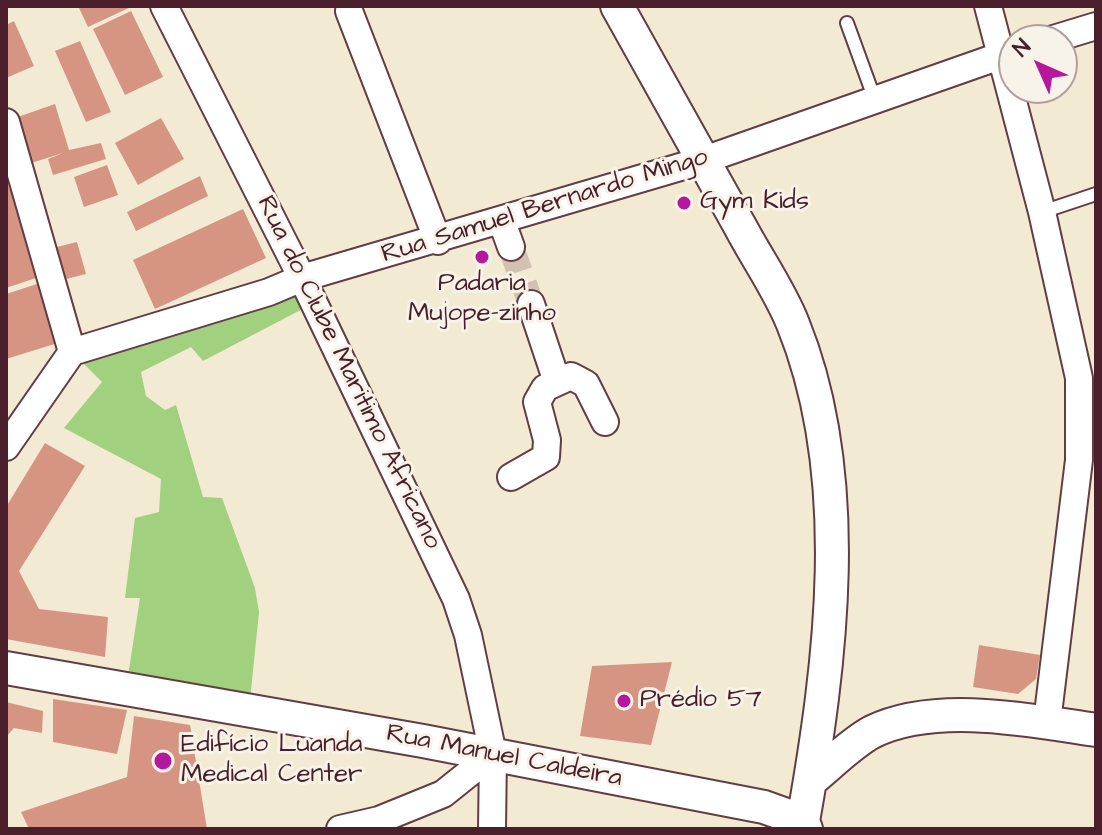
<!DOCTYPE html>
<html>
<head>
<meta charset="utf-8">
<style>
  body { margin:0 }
  #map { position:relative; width:1102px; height:835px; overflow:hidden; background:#f3ead4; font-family:"Architects Daughter",sans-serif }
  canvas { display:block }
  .frame { position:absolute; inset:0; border:8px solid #4a1f2b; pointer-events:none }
  .north { position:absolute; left:998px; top:24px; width:80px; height:80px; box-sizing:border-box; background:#f7f3e8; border:2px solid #b29e9c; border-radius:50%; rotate:315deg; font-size:22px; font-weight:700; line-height:32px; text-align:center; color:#4a1f2b }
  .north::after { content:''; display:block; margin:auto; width:28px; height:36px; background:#b5179e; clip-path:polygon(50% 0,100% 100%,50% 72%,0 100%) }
</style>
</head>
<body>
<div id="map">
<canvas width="1102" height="835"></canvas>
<div class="frame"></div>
<div class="north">N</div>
</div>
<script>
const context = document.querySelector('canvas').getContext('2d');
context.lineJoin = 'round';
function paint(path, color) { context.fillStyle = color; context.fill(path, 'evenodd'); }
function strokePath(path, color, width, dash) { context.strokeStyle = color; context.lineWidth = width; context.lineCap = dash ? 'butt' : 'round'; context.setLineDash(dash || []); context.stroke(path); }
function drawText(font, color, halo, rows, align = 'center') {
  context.font = font + ' "Architects Daughter",sans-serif'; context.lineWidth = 6; context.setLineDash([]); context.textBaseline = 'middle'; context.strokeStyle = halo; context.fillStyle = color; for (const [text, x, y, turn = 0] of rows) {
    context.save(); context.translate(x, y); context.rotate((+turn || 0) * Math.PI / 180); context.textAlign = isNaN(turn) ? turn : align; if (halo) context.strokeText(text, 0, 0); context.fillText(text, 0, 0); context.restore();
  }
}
paint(new Path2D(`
  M302 278 314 303 203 361 191 347 141 372 146 396 165 410 176 405 203 497 222 498 255 588 259 612 249 710 126 689 140 598H125L135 518 159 512 161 479 64 428 102 382 72 352Z`), '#a1d07f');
paint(new Path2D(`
  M78 6H133L88 27Z
  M131 11 163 77 125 95 93 29Z
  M14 21 34 66 6 78V25Z
  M80 41 111 112 86 122 55 51Z
  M55 104 69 150 101 143 106 159 53 175 48 159 63 153 28 164 12 119Z
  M161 118 184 159 138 185 115 143Z
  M6 165 42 276 6 288Z
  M107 165 118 195 84 207 74 177Z
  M200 176 208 196 136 231 127 212Z
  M243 209 266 258 155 309 133 260Z
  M77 242 86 274 58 281 49 249Z
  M43 282 61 342 6 359V294Z
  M45 443 85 466 19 571 39 609 108 617 105 657 6 639V507Z
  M979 645 1040 655 1036 679 1018 694 973 687Z
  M672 662 651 745 580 736 592 666Z
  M53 699 127 710 117 754 53 742Z
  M6 702 43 711 42 733 14 728 6 737Z
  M134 716 190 725 207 829H29L21 812 127 777Z`), '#d69582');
strokePath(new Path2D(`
  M511 247 531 304`), '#d1c1b2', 26, [26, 13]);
const service = new Path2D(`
  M847 23 875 100
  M1042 212 1096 194`);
const minor = new Path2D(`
  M164 6 302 278 456 599 468 635 493 754 492 829
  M988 6 1042 212 1079 378V460L1047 722
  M349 11 438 241
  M1050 40 1096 26
  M6 122 72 352
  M502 222 511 247
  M531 304 557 382
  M72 352 269 292 302 278 704 160 1014 51
  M6 447 72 352
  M511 477 546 457 547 440 537 402 545 388 571 376 586 384 605 422
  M340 829 379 820 443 794 493 754`);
const tertiary = new Path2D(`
  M617 6C659 80 700 154 741 228 758 260 780 291 793 324 855 477 831 663 803 821
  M6 668 423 741 764 807 803 821 806 829
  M810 781C829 766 850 744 872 732 935 701 1030 720 1096 730`);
strokePath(service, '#633d44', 16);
strokePath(minor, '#633d44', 30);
strokePath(tertiary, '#633d44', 36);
strokePath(service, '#fff', 12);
strokePath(minor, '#fff', 26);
strokePath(tertiary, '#fff', 32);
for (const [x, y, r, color] of [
  [684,203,8,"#b5179e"],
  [482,257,8,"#b5179e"],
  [624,701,8,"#b5179e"],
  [163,761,10,"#b5179e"]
]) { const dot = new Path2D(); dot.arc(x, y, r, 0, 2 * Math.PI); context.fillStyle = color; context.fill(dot); strokePath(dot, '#f7f3e8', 3); }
drawText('26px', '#4a1f2b', '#f7f3e8', [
  ["Gym Kids",700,203],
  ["Padaria",482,285,"center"],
  ["Mujope-zinho",482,315,"center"],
  ["Prédio 57",640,701],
  ["Edifício Luanda",181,746],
  ["Medical Center",181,776]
], 'left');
drawText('26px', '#4a1f2b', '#f7f3e8', [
  ["Rua Samuel Bernardo Mingo",545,207,-17],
  ["Rua do Clube Maritimo Africano",348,373,64],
  ["Rua Manuel Caldeira",504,757,11]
]);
</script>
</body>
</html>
